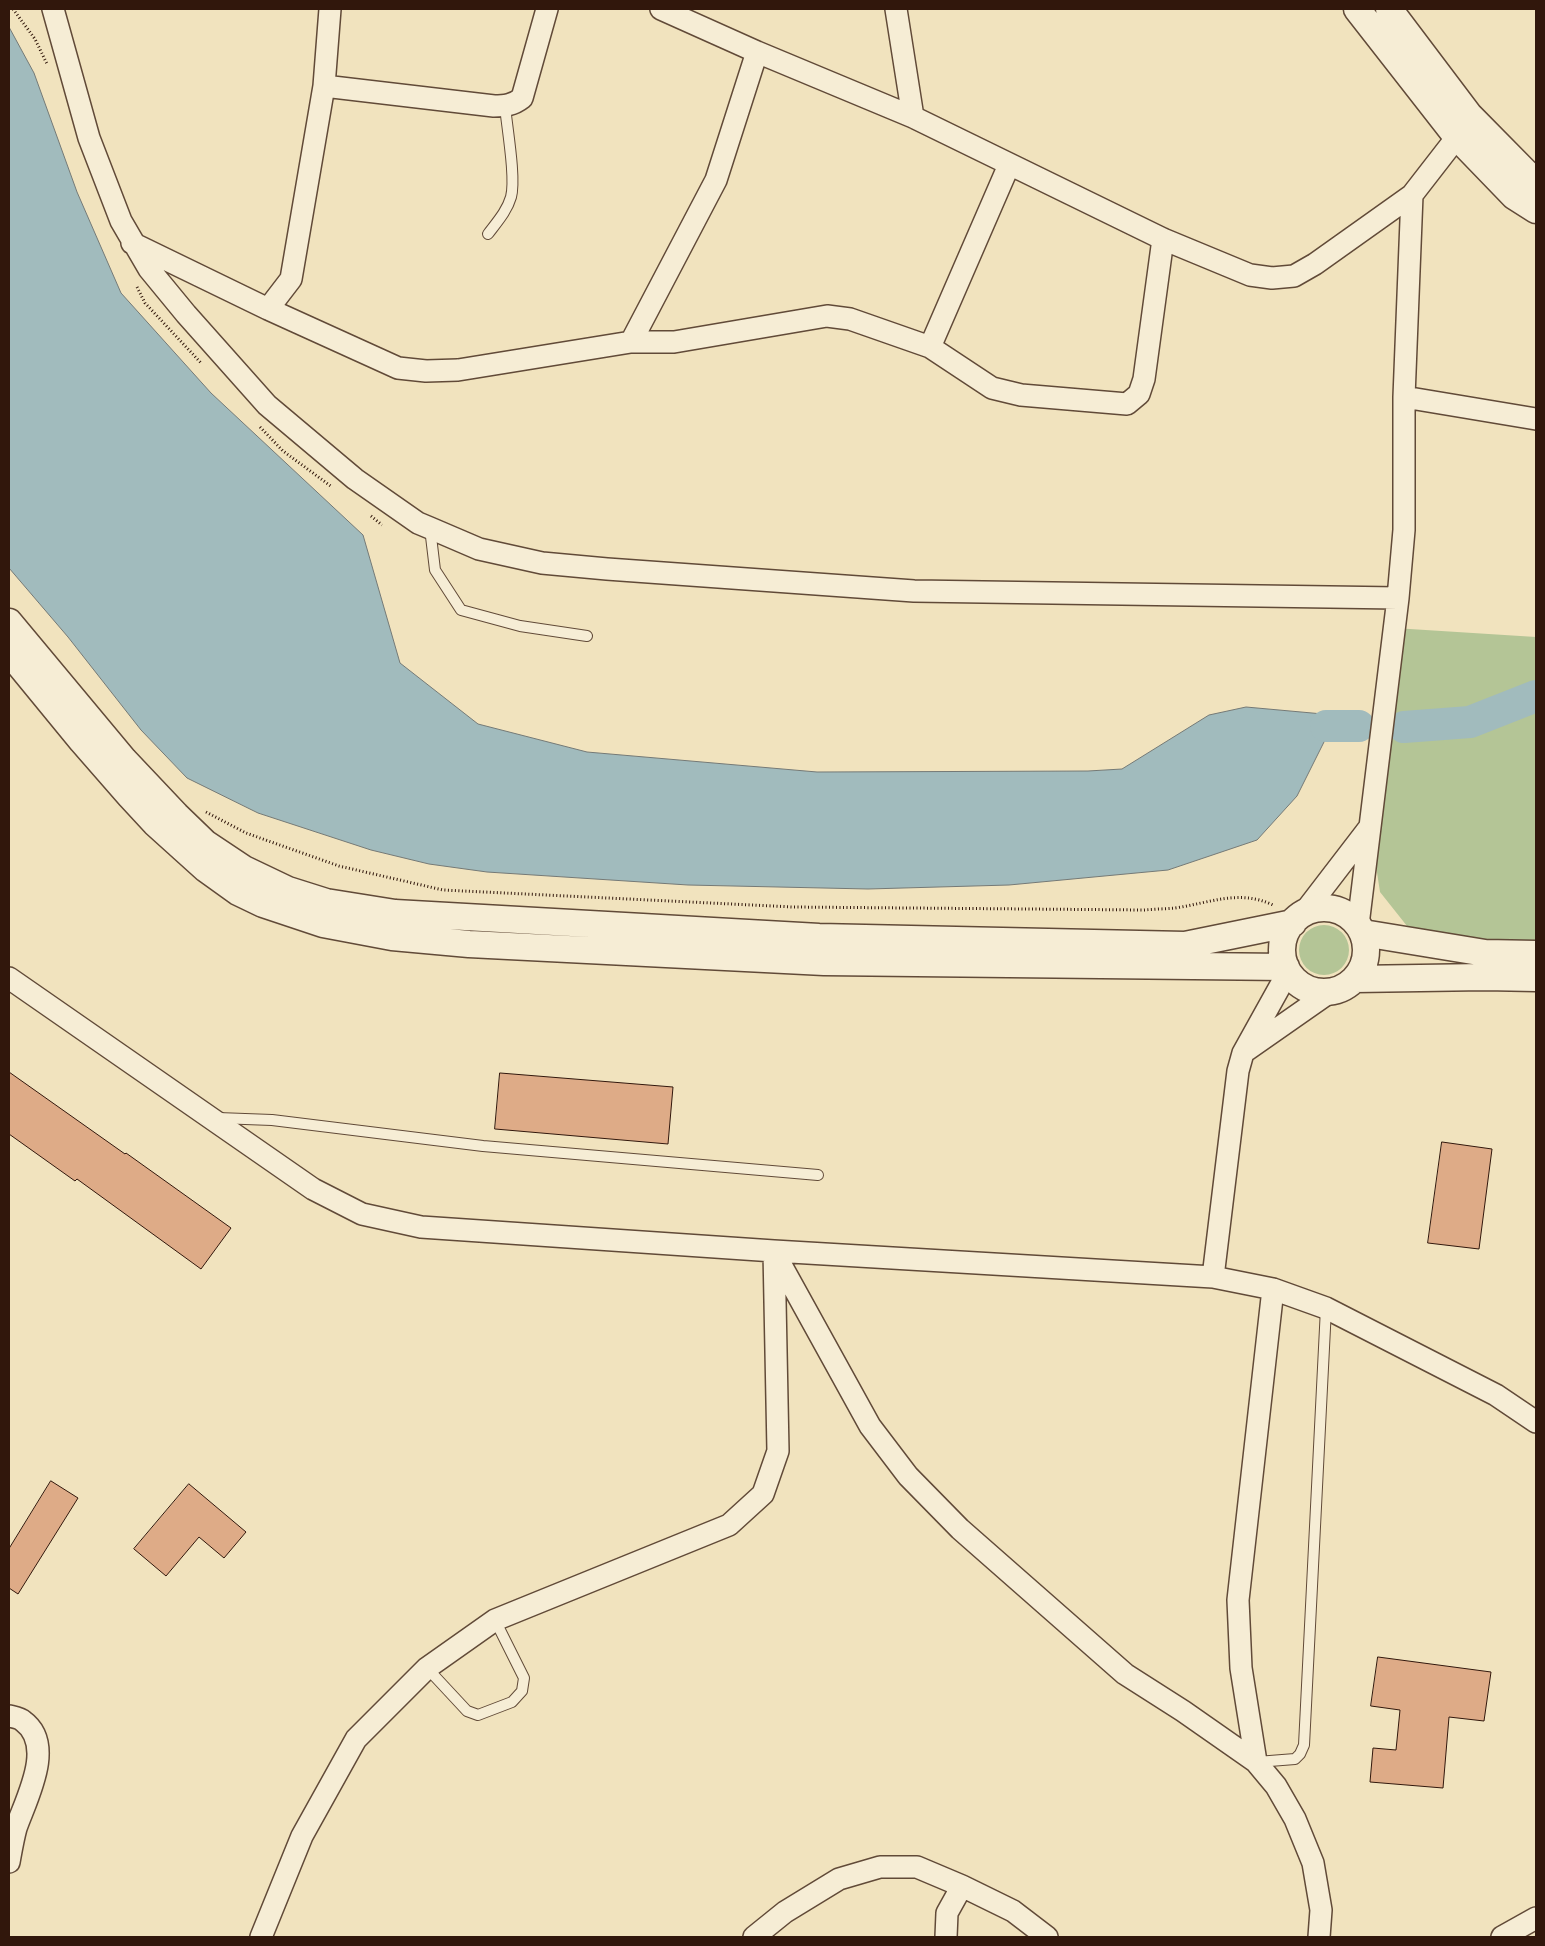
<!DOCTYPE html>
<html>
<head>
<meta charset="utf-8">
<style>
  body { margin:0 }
  #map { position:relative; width:1545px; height:1946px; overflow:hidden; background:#f1e3be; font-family:"IM FELL English",serif }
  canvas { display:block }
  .frame { position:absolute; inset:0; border:10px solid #31170c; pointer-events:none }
</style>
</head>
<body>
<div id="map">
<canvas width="1545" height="1946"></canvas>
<div class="frame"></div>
</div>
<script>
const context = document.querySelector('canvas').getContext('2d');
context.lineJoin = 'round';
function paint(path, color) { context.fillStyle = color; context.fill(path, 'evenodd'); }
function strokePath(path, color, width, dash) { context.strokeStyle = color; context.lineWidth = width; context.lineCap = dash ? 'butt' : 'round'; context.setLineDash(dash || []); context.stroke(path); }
paint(new Path2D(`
  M1394 628 1536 637V954L1485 953 1407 926 1380 892 1370 827Z
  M1299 950a25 25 0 1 1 50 0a25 25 0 1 1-50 0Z`), '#b4c596');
const water = new Path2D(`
  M9 27 34 73 77 192 121 293 211 393 363 535 400 663 478 724 587 752 817 772 1088 771 1122 769 1209 715 1246 707 1323 714 1327 736 1297 796 1257 840 1168 870 1009 885 868 889 688 885 487 872 429 864 371 850 258 813 187 778 141 730 68 637 9 568Z`);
paint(water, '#a1bbbd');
strokePath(water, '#747976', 1);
strokePath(new Path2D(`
  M1326 726H1359
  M1404 727 1470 722 1536 696`), '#a1bbbd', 32);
const building = new Path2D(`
  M9 1072 125 1154 126 1153 231 1228 201 1269 77 1179 75 1181 9 1134Z
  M500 1073 673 1087 668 1144 495 1129Z
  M1442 1142 1492 1149 1479 1249 1428 1243Z
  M51 1481 78 1498 18 1594 9 1588V1549Z
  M189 1484 246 1532 224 1558 199 1537 166 1576 134 1549Z
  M1378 1657 1491 1672 1484 1721 1449 1717 1443 1788 1370 1782 1373 1748 1396 1750 1400 1710 1371 1706Z`);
paint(building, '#deab87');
strokePath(building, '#31170c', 1);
const service = new Path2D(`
  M488 234C497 222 507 211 511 197 516 178 507 128 505 106
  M430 528 435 570 461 610 520 626 587 636
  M218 1118 272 1120 483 1146 818 1175
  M427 1668 467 1711 478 1715 512 1702 522 1691 524 1678 495 1620
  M1257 1762 1295 1759 1300 1754 1304 1745 1326 1308`);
const minor = new Path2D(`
  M53 9 89 138 121 221 149 269 186 314 267 405 355 479 418 523 430 528 479 549 542 563 607 569 914 591 1398 598
  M661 9 757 52 913 117 1163 239 1250 275 1272 278 1294 276 1315 264 1412 195
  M896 9 913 117
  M324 86 494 106C505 106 513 105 522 98L547 9
  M132 243 268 309 398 368 426 371 458 370 631 342H674L827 316 850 319 930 347 992 388 1021 395 1127 404 1139 394 1144 379 1163 239
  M268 309 291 279 324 86 330 9
  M631 342 716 180 757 52
  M930 347 1009 165
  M1404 397 1536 419
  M1303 914 1369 828
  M1358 925 1398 598 1404 530V397L1412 195 1457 137
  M9 978 313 1189 362 1214 421 1227 774 1251 1213 1277 1273 1289 1326 1308 1496 1395 1536 1422
  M1247 1050 1330 992
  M775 1254 870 1426 908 1476 960 1529 1125 1674 1183 1711 1256 1762 1276 1786 1295 1819 1313 1863 1321 1910 1319 1937
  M1213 1277 1238 1071 1243 1053 1288 972
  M9 1716C13 1717 20 1718 23 1721 56 1745 26 1799 16 1828 13 1839 11 1851 9 1862
  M1256 1762 1241 1668 1238 1600 1273 1289
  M261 1937 302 1836 356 1739 427 1668 495 1620 729 1525 763 1494 778 1451 774 1251
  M754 1937 785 1912 839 1879 880 1867H917L962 1886 1013 1911 1047 1937
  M946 1937 947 1913 962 1886
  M1502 1937 1536 1918`);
const tertiary = new Path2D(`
  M1357 9 1457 137 1514 196 1536 210
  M1389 9 1469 115 1536 183
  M9 622 124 760 176 815 205 843 244 869 288 890 326 902 395 913 819 937 1185 945 1293 923
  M9 652 82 741 130 796 155 823 206 869 238 892 263 904 323 924 392 937 469 944 824 962 1286 967
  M1282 950a42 42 0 1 1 84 0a42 42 0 1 1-84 0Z
  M1363 933 1485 953 1536 954
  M1355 979 1485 977 1536 978`);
strokePath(service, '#614a38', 12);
strokePath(minor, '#614a38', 24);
strokePath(tertiary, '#614a38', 29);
strokePath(new Path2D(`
  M13 9 35 39 47 64
  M137 287 145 303 202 364
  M260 427 283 451 332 487
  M371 516 382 525
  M206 812 246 833 339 866 443 890 793 907 1144 910C1154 909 1165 909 1175 908 1210 903 1239 889 1273 905`), '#31170c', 3, [1, 2.5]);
strokePath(service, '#f6edd5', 10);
strokePath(minor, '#f6edd5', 21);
strokePath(tertiary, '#f6edd5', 26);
</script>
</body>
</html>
